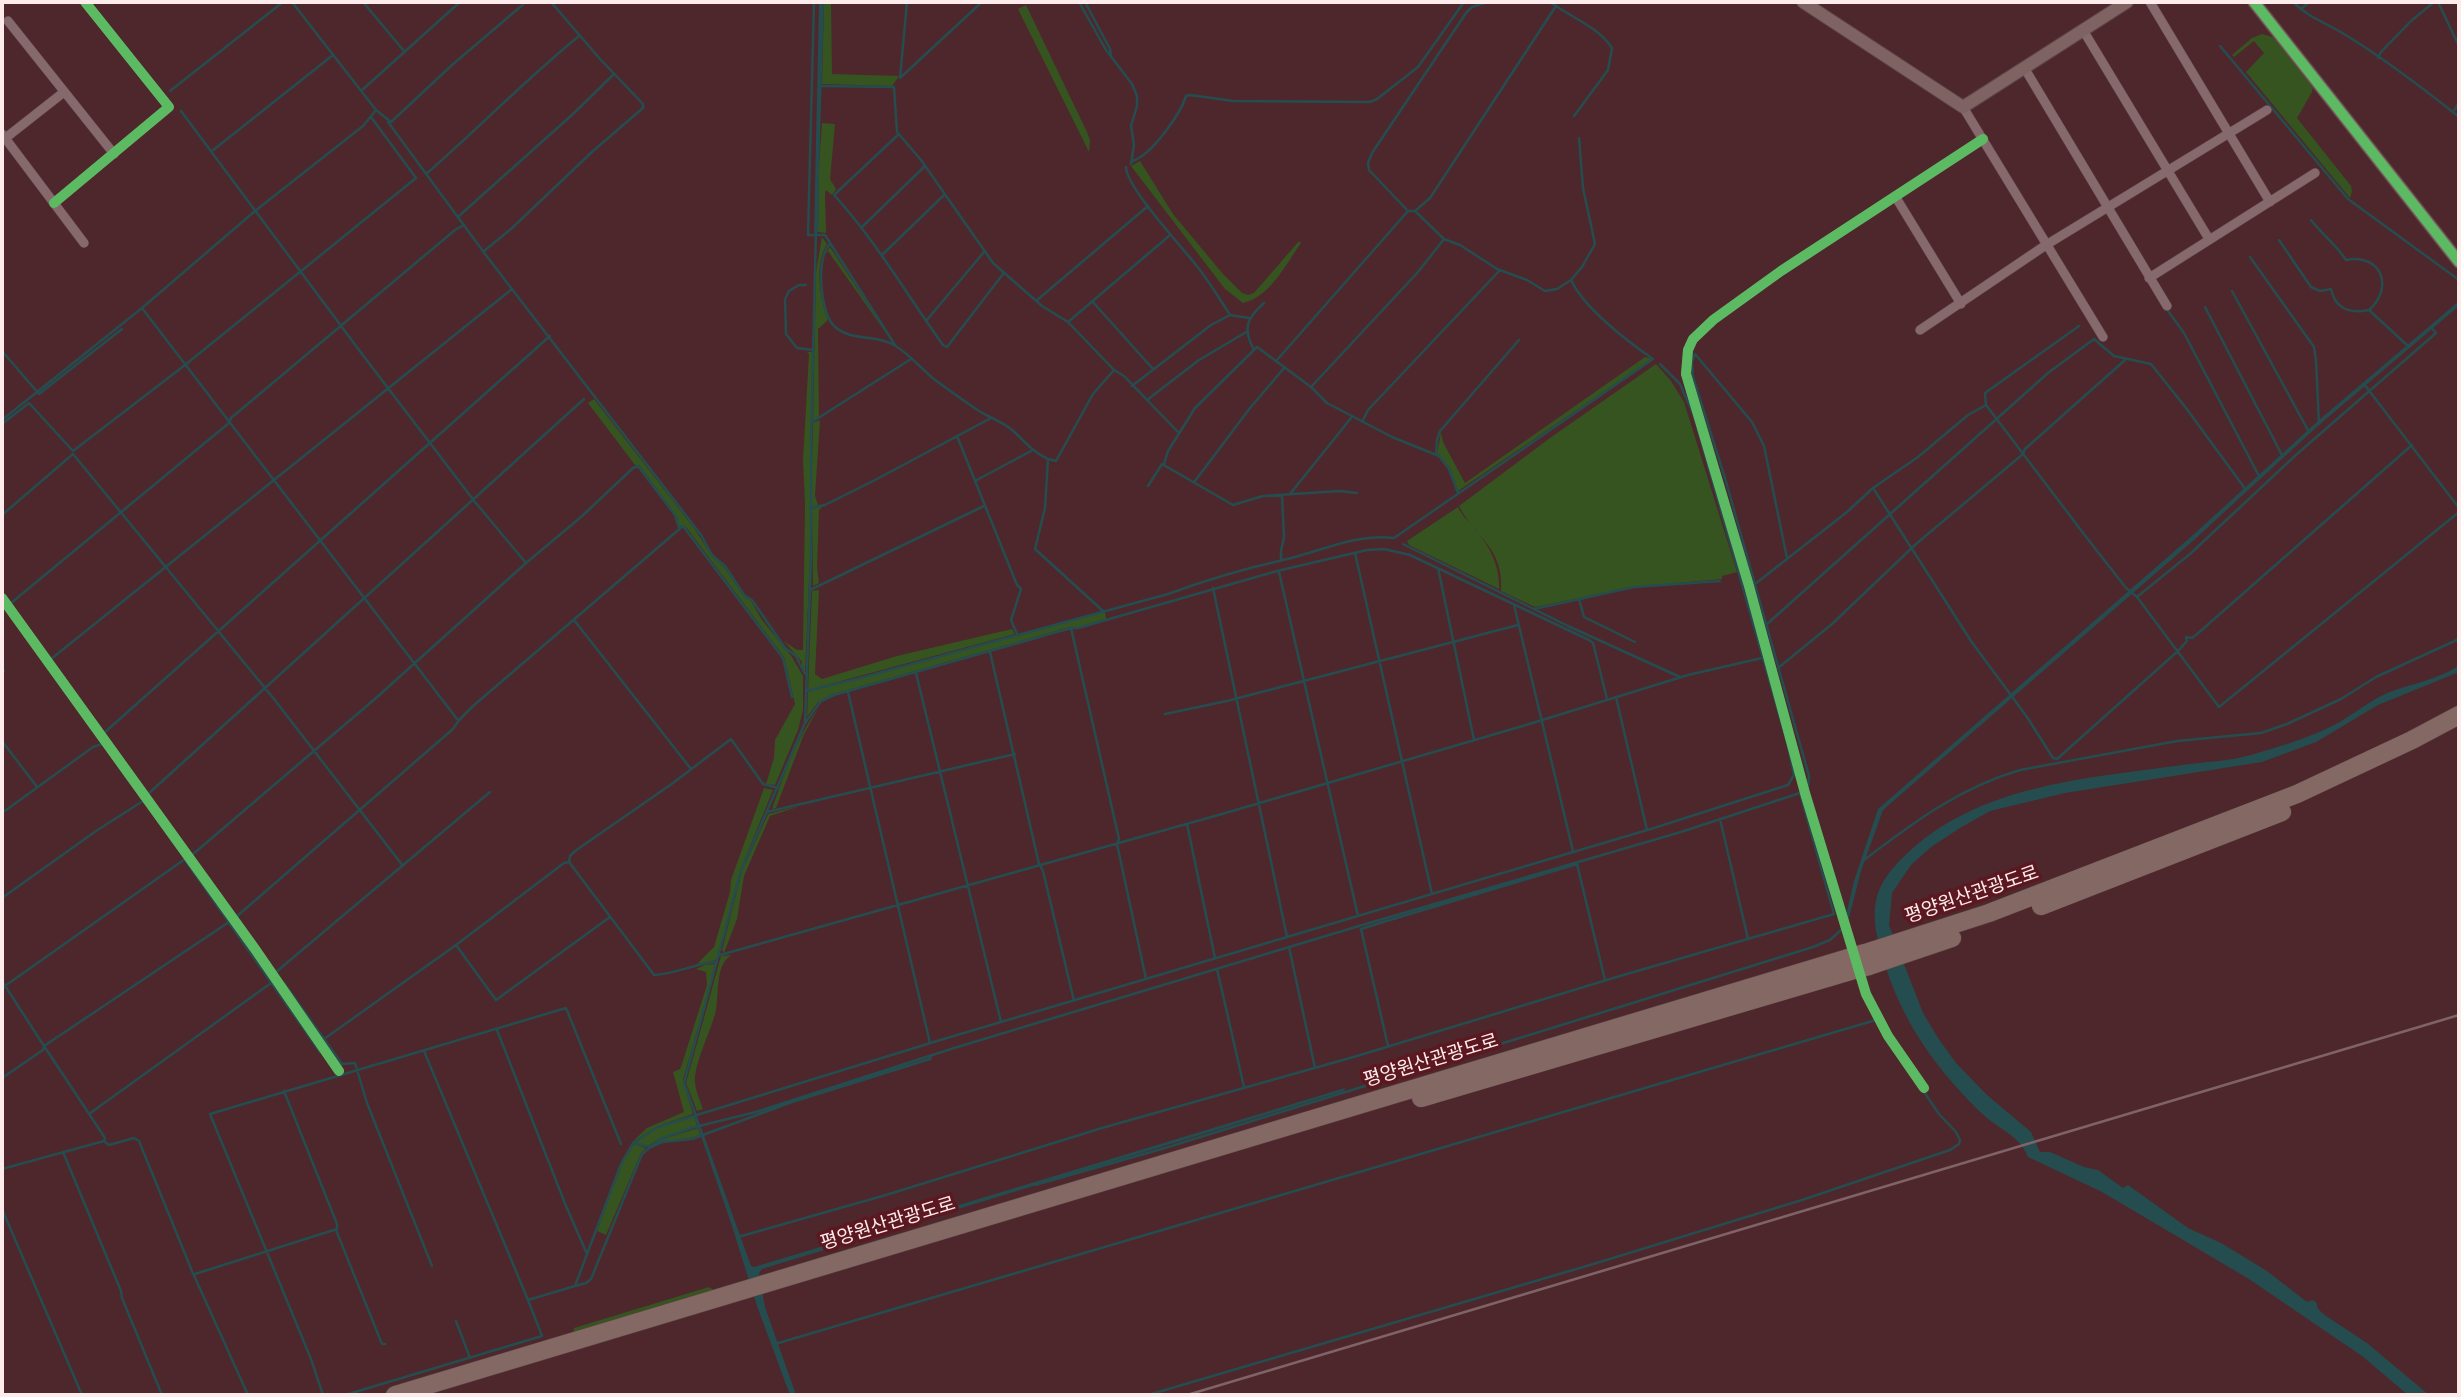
<!DOCTYPE html>
<html>
<head>
<meta charset="utf-8">
<style>
  body { margin:0 }
  #map { position:relative; width:2461px; height:1397px; overflow:hidden; background:#4d272c; font-family:Manrope,sans-serif }
  canvas { display:block }
  .frame { position:absolute; inset:0; border:4px solid #feecec; pointer-events:none }
</style>
</head>
<body>
<div id="map">
<canvas width="2461" height="1397"></canvas>
<div class="frame"></div>
</div>
<script>
const context = document.querySelector('canvas').getContext('2d');
context.lineJoin = 'round';
function paint(path, color) { context.fillStyle = color; context.fill(path, 'evenodd'); }
function strokePath(path, color, width, dash) { context.strokeStyle = color; context.lineWidth = width; context.lineCap = dash ? 'butt' : 'round'; context.setLineDash(dash || []); context.stroke(path); }
function drawText(font, color, halo, rows, align = 'center') {
  context.font = font + ' Manrope,"Noto Sans KR",sans-serif'; context.lineWidth = 7; context.setLineDash([]); context.textBaseline = 'middle'; context.strokeStyle = halo; context.fillStyle = color; for (const [text, x, y, turn = 0] of rows) {
    context.save(); context.translate(x, y); context.rotate((+turn || 0) * Math.PI / 180); context.textAlign = isNaN(turn) ? turn : align; if (halo) context.strokeText(text, 0, 0); context.fillText(text, 0, 0); context.restore();
  }
}
paint(new Path2D(`
  M824 2H831L832 74 899 76 892 86 822 84Z
  M1026 5 1087 132 1090 140 1089 152 1018 9Z
  M2262 34 2276 38 2313 87 2312 92 2297 118 2351 186 2352 191 2350 198 2246 72 2264 53 2254 41 2234 57 2232 55 2252 38Z
  M822 123 835 124 830 179 836 189 832 195 826 190 825 193 826 233 818 232 819 166Z
  M1140 161 1173 214 1223 274 1242 293 1248 295 1254 293 1299 241 1301 243C1286 264 1270 297 1243 303L1225 289 1131 166Z
  M822 237 827 244C814 265 820 298 828 320L818 329 819 418 813 421 816 272Z
  M830 247 893 343 828 251 824 255Z
  M807 352H812L810 558 805 674 802 669V662L784 641 797 650H803L805 504 803 461 809 354Z
  M1645 357 1652 359 1458 491 1450 468 1437 454 1441 432 1443 442 1465 483Z
  M1656 364 1671 381 1684 402 1737 572 1722 576V579L1634 587 1535 607 1501 591C1504 547 1476 539 1459 506L1550 438Z
  M594 399 694 528 712 556 724 567 743 595 751 601 762 620 792 657 803 676V710L798 730 775 785 766 784 774 758 775 740 795 704 784 657 686 527 679 526 677 517 642 469 639 465H635L588 403Z
  M820 420 815 496 818 505 811 507 813 423Z
  M823 506 819 510 817 567 819 583 813 586 812 509Z
  M1458 507C1462 516 1469 521 1475 529 1490 547 1500 566 1499 589L1409 545 1407 541Z
  M819 590 815 674 822 679 897 656 1012 629 1015 634 808 690 812 591Z
  M1105 612 1106 619 1078 627H1070L834 694 818 702 807 717 808 692Z
  M818 709 804 734 776 808 772 809C784 775 796 738 818 709Z
  M764 788 773 790 740 871 717 960 697 964 714 947 730 892 731 880Z
  M800 806 770 816 744 876 737 919 724 953 722 950 742 871 768 814Z
  M732 955C715 963 719 994 716 1010 712 1029 693 1065 695 1083 696 1091 700 1101 703 1109L697 1111 686 1083 721 956Z
  M716 964 683 1080 693 1114 658 1126 632 1142 647 1128 684 1112 673 1072 680 1069 682 1064 707 985 706 972 696 969 705 965Z
  M694 1116 697 1126 659 1139 648 1146 635 1143 659 1127Z
  M698 1128 700 1135C684 1141 667 1139 650 1147L660 1140Z
  M634 1144 646 1148 641 1153 606 1235 597 1231 622 1164Z
  M709 1287 715 1291 573 1333 574 1328Z`), '#365420');
paint(new Path2D(`
  M819 2H824C822 79 819 155 818 232L814 233Z
  M2459 301V306L2319 425 2194 540 1883 810 1861 871 1848 922 1846 915 1854 881 1878 809 2193 535 2319 420Z
  M2459 665V672L2378 705 2316 742 2262 762 2065 793 1990 811 1960 828 1931 847 1911 865 1892 893 1889 925 1923 1013 1938 1038 1956 1063 1987 1095 2031 1132 2040 1152H2050L2084 1167 2098 1170 2123 1188 2128 1185 2188 1228 2221 1243 2267 1271 2307 1302 2313 1300 2316 1302 2318 1309 2326 1316 2367 1343 2429 1395H2408L2362 1356 2249 1279 2102 1192 2028 1157C2021 1136 1996 1128 1979 1111 1929 1061 1895 1011 1878 940 1868 897 1881 877 1913 848 1986 784 2090 778 2182 765 2205 762 2229 761 2251 755 2275 748 2302 740 2326 729 2347 720 2364 704 2385 694 2408 684 2439 680 2459 665Z
  M1345 1088 1344 1091 762 1269 759 1273 765 1307 796 1395H790L757 1306 732 1226 694 1116H697L751 1266 754 1267Z`), '#254d4f');
strokePath(new Path2D(`
  M292 2 376 110
  M363 2 404 51
  M814 2 808 235H825L895 345
  M907 2 900 78 982 2
  M1079 2 1106 50 1132 84 1137 96V106L1131 126 1134 145 1131 164
  M1085 2 1110 49 1111 55
  M1488 2 1472 7 1466 13 1372 153 1368 163 1369 170 1408 211H1415L1444 239 1460 245 1497 269 1527 280 1545 291 1557 289 1571 280 1582 267 1595 244 1583 188 1579 138
  M2293 2C2308 17 2326 23 2344 34 2382 57 2424 89 2459 117
  M2438 2 2459 46
  M1556 6C1575 19 1599 28 1612 48L1608 70 1574 116
  M2301 9 2309 2
  M2220 46 2348 199 2459 280
  M2378 58 2381 52 2411 21 2434 2
  M820 86 894 87 897 132 921 160 993 263 1042 306 1068 322 1114 370
  M170 91 283 2
  M361 91 460 2
  M181 111 362 354 475 502 526 563
  M2453 112 2459 103
  M388 122 485 254 701 535 712 555 725 566 744 595 752 600 785 648 796 656 805 674
  M899 134 834 195C876 241 907 295 943 345L947 347 1003 274
  M212 151 333 55
  M1133 161C1152 154 1180 115 1186 96L1190 95 1233 101 1370 102 1377 99 1418 67 1464 2H1468
  M1126 167C1126 187 1182 247 1196 265 1209 281 1219 298 1230 315
  M426 174C478 129 526 79 579 36
  M1415 211 1430 198 1556 6 1549 2
  M459 216 573 114 614 74
  M2311 220C2322 234 2337 246 2346 260 2382 253 2394 288 2369 310
  M862 227 925 166
  M2279 240 2311 287 2320 291 2331 289C2335 309 2350 314 2369 310L2408 346
  M829 245C816 259 820 312 834 326 851 342 876 334 894 345 910 354 921 369 935 380 949 390 964 401 979 411 989 417 1002 422 1011 429 1024 440 1032 452 1048 459L1045 508 1035 549 1103 611
  M484 251 511 229 593 151 643 108V104L600 59 551 2
  M882 255 944 195
  M2250 257 2314 347 2316 360 2319 424
  M806 285H799L789 291 785 299 786 334 797 348 813 350
  M2232 291 2309 432
  M1036 301 1148 206
  M1092 301 1153 369
  M2205 307 2283 457
  M142 308 255 211 363 126 376 110 391 122 452 65 526 2
  M2168 311 2184 333 2260 478
  M926 321 984 252
  M1068 322 1169 236
  M1254 350C1242 328 1247 318 1264 303
  M2 351 39 394 122 329
  M1277 360 1408 211
  M2364 384 2459 508
  M1132 386 1211 325 1230 315 1249 318
  M1311 387 1418 272 1444 239
  M1147 400 1199 360 1248 331
  M1986 405 2090 542 2126 588 2137 597 2219 707 2459 512
  M2 420 142 308 457 719 459 720 473 706 683 526 783 658 792 697
  M812 422 911 359
  M1362 422 1368 410 1500 270
  M2 424 29 403 73 451 185 365 416 178 371 117
  M957 436 1017 585 1021 589 1011 620 1017 634
  M1436 454 1437 440 1440 431 1519 340
  M1048 459 1056 461 1093 394 1114 370 1124 376 1178 432
  M1164 464 1168 451 1195 408 1257 347 1311 387 1327 403 1392 437 1439 456 1449 469 1458 493
  M975 481 1031 451
  M1195 481 1250 408 1285 367
  M1148 486 1162 464 1233 505 1263 496 1340 491 1357 493
  M1873 488 1971 641 2027 717 2053 758 2057 759 2178 651 2187 641 2186 637 2192 638 2196 635 2412 445
  M1290 494 1351 418
  M810 508 825 505 877 479 991 418
  M2 515 73 454 274 699 403 866
  M1403 544 1568 626 1680 677
  M1355 553 1432 894
  M1787 558 1764 446 1752 422 1695 354 1692 362 1693 377 1725 478 1809 776 1808 789
  M1281 561V551L1284 537 1282 495
  M1438 568 1474 740
  M1279 572 1358 916
  M1755 584 1847 512 1873 488 1918 457 1968 415 1986 405 1985 393 2079 326
  M1213 588 1287 937
  M810 590 984 506
  M2138 596 2190 554 2297 454 2436 333 2431 327
  M1579 599 1584 617 1635 642
  M11 603 229 423 231 418 455 230 464 225
  M1514 605 1573 851
  M1534 609 1634 587 1720 581
  M574 620 691 769
  M1767 624 2048 373 2094 339 2114 356 2151 364 2186 408 2246 490
  M1071 628 1119 839 1117 844 1146 979
  M990 652 1039 864 1043 871 1074 1001
  M51 659 512 289
  M1778 668 1832 624 1916 544 2023 454 2025 449 2125 360
  M2 669 4 671
  M916 673 1001 1022
  M806 691 857 679 1168 594C1206 580 1243 569 1283 560 1320 552 1355 533 1394 538L1653 359C1627 341 1584 308 1571 280
  M848 692 930 1043
  M1616 697 1647 830
  M1165 714 1227 701 1518 625
  M805 723 821 701 834 695 1071 628H1078L1277 571 1367 550 1384 549 1410 555 1589 640 1593 643 1607 699
  M104 733 550 336
  M2 741 37 787
  M148 794 584 399
  M767 812 1015 754
  M2 813 93 747 102 744
  M1720 819 1748 939
  M1187 824 1215 958
  M192 855 376 698 526 563 581 517 633 468 638 466 641 470 675 515 679 528
  M185 860 320 1052
  M1864 860C1914 822 1959 788 2020 770L2177 741 2261 733 2287 724 2341 699 2376 677 2459 639
  M569 862 570 856 575 851 673 783 731 739 763 784 778 788
  M2 898 96 831 143 801
  M236 917 453 729 459 720
  M456 945 564 863 569 862 654 975C676 974 696 963 717 962
  M1289 947 1315 1068
  M720 955 1222 814 1526 725 1688 675 1762 658
  M1217 969 1244 1087
  M276 972 490 792
  M2 981 44 1046 43 1050 2 1078
  M284 983 342 1064 355 1063 367 1103 432 1266
  M2 988 185 859
  M497 1030 566 1206 587 1254
  M324 1039 456 945 496 1000 610 917
  M1388 1046 1361 929 1380 923 1577 864 1605 980
  M424 1051 528 1300
  M89 1114 271 983
  M696 1116 684 1083 741 871 805 723 811 558V444L816 229
  M105 1142 109 1145 134 1138 139 1141 192 1271 248 1395
  M634 1143 651 1147 662 1142 692 1139 792 1102 930 1059 931 1056
  M63 1152 121 1291 122 1298 162 1395
  M2 1169 104 1141 105 1138 44 1046 229 922
  M1035 1185 1165 1148 1813 947 1830 940 1842 929
  M2 1209 82 1395
  M925 1220 942 1215
  M336 1230 382 1344H385
  M195 1274 337 1229V1224L284 1091
  M575 1286 586 1283 591 1279 642 1154 660 1139 691 1128 756 1112 954 1048 1359 926 1681 832 1800 793 1834 914 1620 976 1357 1056 1102 1128 886 1195 738 1237
  M456 1321 470 1358
  M775 1344 1876 1020
  M323 1395 311 1359 210 1114 566 1008 621 1144
  M345 1395 542 1336 528 1300 575 1286 621 1164 633 1143 658 1127 937 1041 1654 828 1788 785 1794 775 1788 746 1694 416 1680 384 1660 364
  M1148 1395 1590 1265 1802 1200 1950 1150 1959 1144 1960 1140 1956 1132 1939 1114 1922 1089`), '#254d4f', 2.5);
const street = new Path2D(`
  M2150 2 2270 202
  M8 21 114 154
  M2083 30 2209 239
  M2025 69 2167 306
  M1963 107 2103 337
  M2 134 84 243
  M3 140 64 92
  M1895 196 1961 304
  M54 203 169 107 85 2
  M2149 278 2315 173
  M1920 330 2046 245 2267 110
  M2 598 255 949 339 1071
  M1924 1088 1888 1036 1866 994 1805 793 1749 586 1686 374 1688 350 1693 339 1713 320 1781 271 1983 139`);
const secondary = new Path2D(`
  M1803 2 1963 107 2127 2
  M2254 2 2459 262`);
const highway = new Path2D(`
  M2041 906 2282 812
  M1865 953 1989 913 2297 794 2412 740 2459 715
  M1869 966 1952 938
  M1421 1098 1854 970
  M395 1395 1851 957`);
strokePath(street, '#5c4346', 10);
strokePath(secondary, '#5c4346', 14);
strokePath(highway, '#5c4346', 19);
strokePath(street, '#86696c', 9);
strokePath(secondary, '#7f6363', 12);
strokePath(highway, '#836864', 18);
strokePath(new Path2D(`
  M1187 1395 2459 1015`), '#7f6367', 2.5);
const highwayBridge = new Path2D(`
  M1851 957 1865 953
  M1854 970 1869 966`);
strokePath(highwayBridge, '#5c4346', 19, []);
strokePath(highwayBridge, '#836864', 18);
strokePath(new Path2D(`
  M2254 2 2459 262
  M54 203 169 107 85 2
  M2 598 255 949 339 1071
  M1924 1088 1888 1036 1866 994 1805 793 1749 586 1686 374 1688 350 1693 339 1713 320 1781 271 1983 139`), '#5cba63', 10);
drawText('19px', '#feecec', '#5c1821', [
  ["평양원산관광도로",1972,895,-19],
  ["평양원산관광도로",1431,1061,-17],
  ["평양원산관광도로",888,1224,-17]
]);
</script>
</body>
</html>
